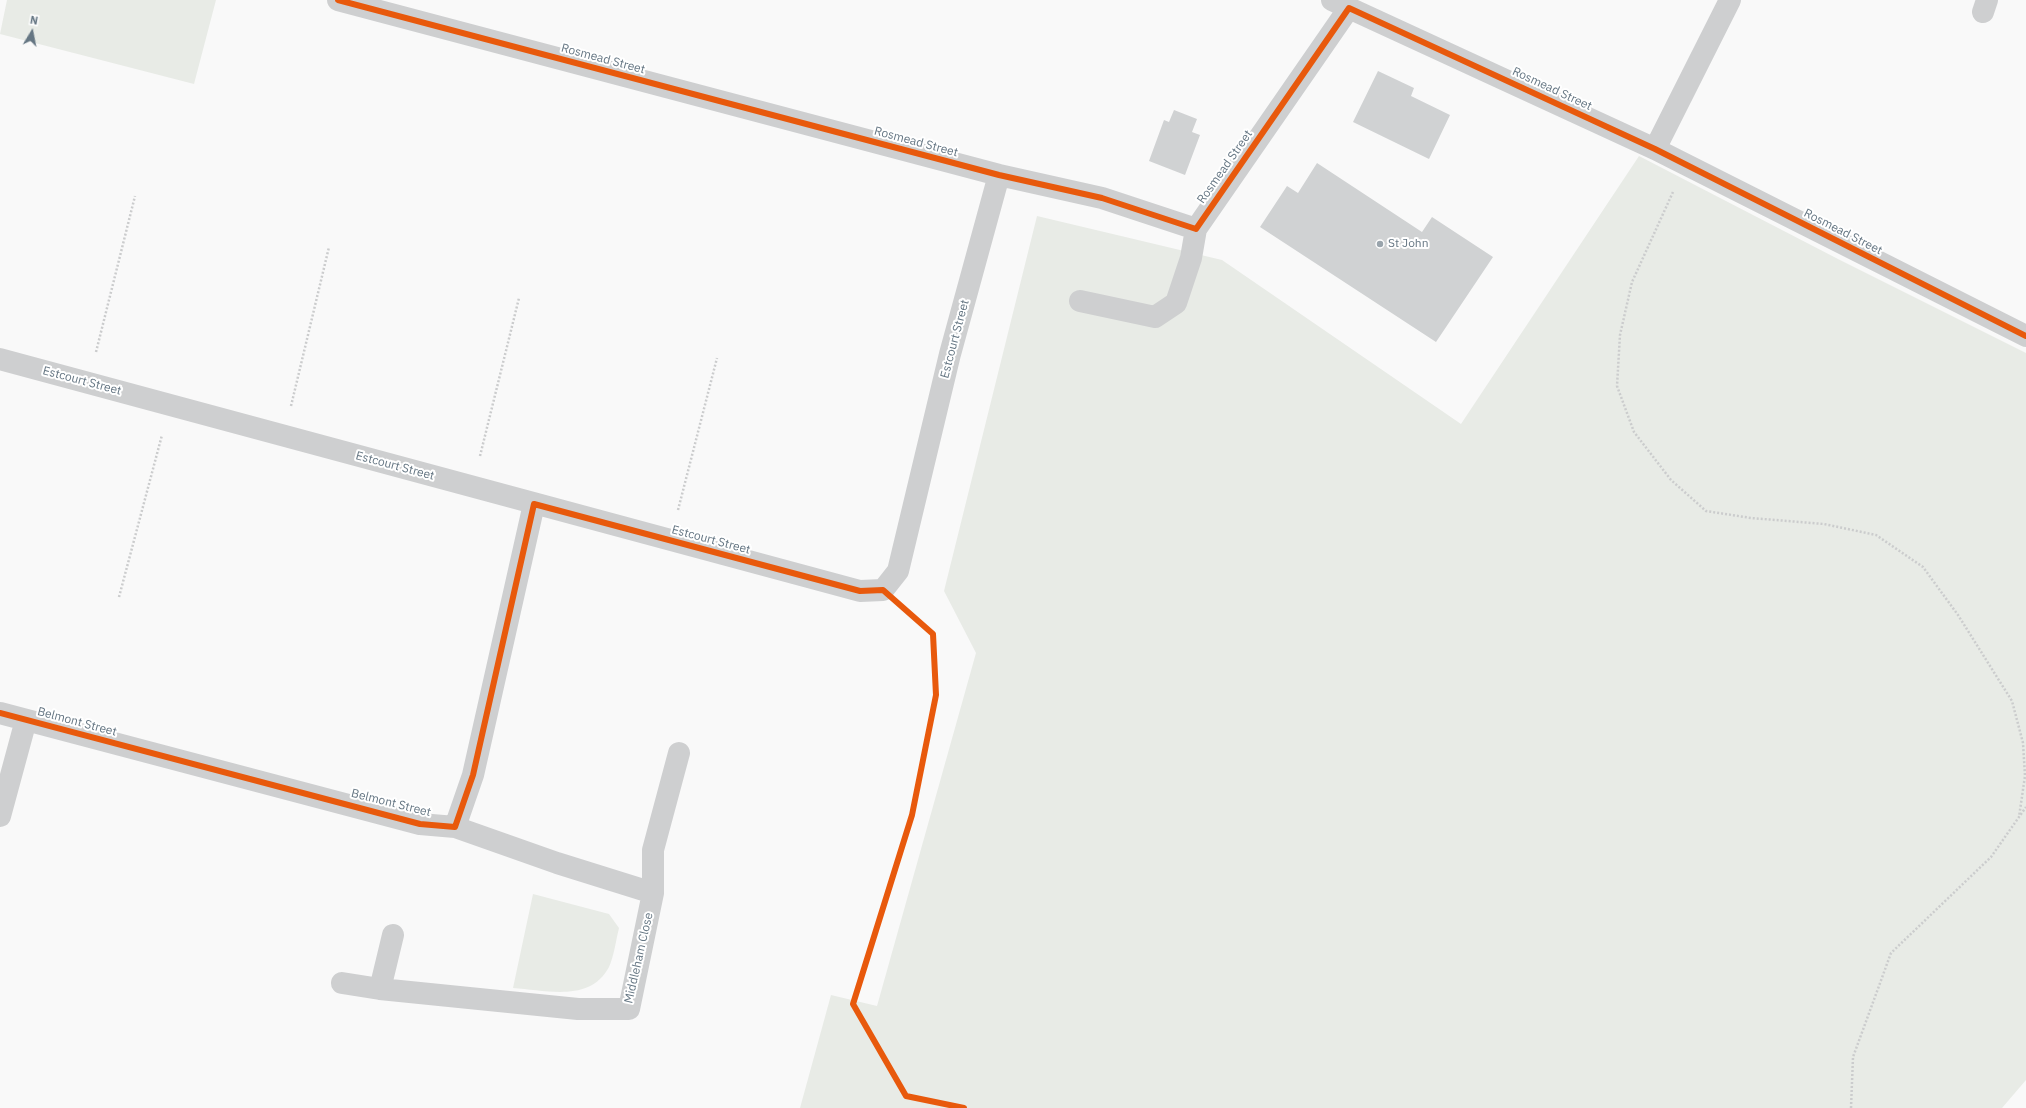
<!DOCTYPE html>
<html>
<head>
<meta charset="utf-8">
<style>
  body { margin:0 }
  #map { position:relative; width:2026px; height:1108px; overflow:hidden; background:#f9f9f9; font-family:"IBM Plex Sans",sans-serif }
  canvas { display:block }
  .north { position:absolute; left:12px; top:12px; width:40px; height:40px; -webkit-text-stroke:3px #fff; paint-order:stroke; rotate:10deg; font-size:11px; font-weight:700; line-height:16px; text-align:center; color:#657683 }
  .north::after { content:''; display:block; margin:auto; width:14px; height:18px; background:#657683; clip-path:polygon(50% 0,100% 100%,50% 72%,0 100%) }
</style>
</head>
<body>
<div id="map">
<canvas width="2026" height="1108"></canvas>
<div class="north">N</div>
</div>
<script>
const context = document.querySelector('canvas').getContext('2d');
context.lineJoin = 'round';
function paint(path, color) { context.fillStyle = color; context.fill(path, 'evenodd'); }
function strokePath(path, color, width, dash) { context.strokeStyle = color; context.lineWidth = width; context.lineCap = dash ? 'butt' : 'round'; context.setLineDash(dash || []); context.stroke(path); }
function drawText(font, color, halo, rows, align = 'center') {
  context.font = font + ' "IBM Plex Sans",sans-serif'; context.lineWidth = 4; context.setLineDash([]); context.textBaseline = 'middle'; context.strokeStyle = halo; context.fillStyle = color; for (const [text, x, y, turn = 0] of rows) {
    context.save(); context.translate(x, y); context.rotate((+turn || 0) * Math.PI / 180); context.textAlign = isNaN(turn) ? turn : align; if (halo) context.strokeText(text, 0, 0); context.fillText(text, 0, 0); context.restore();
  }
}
paint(new Path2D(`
  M7 0H216L194 84 0 34Z
  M1639 156 1838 259 2026 353V1080L2002 1108H800L831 995 877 1006 976 653 944 591 1037 216 1222 260 1461 424Z
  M533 894 609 914 619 928C616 940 614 956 609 967 590 1003 546 990 513 988Z`), '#e8ebe6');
paint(new Path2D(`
  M1378 71 1414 88 1411 96 1450 115 1429 159 1353 122Z
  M1174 110 1197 119 1192 132 1200 135 1185 175 1149 161 1164 120 1169 122Z
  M1317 163 1422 232 1432 217 1493 257 1436 342 1260 227 1287 186 1298 193Z`), '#d0d2d3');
strokePath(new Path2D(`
  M1673 192 1632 282 1620 335 1617 386 1634 432 1671 480 1706 511 1751 518 1824 524 1876 535 1923 567 1958 615 2012 701 2023 743 2025 776 2019 817
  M96 352 135 196
  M291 406 329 247
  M480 456 519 298
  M678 510 717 358
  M119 597 162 435
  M1851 1108 1853 1057 1891 953 1991 857 2026 807`), '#cbcccd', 2.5, [2, 2]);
strokePath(new Path2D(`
  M338 0 999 175 1102 198 1196 229 1349 8 1655 149 2026 336
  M1332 0 1349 8
  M1983 12 1987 0
  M1655 149 1730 0
  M1080 301 1155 317 1176 303 1191 258 1196 229
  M0 359 860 591 883 590 898 571 950 354 999 175
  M0 713 420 824 455 827 473 775 534 504
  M0 816 26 720
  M653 893V850L679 753
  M342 983 380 989 578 1009H629L653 893 557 863 455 827
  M380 989 393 935`), '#cecfd0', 22);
strokePath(new Path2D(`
  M338 0 999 175 1102 198 1196 229 1349 8 1655 149 2026 336
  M0 713 420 824 455 827 473 775 534 504 860 591 883 590 933 634 936 695 912 815 853 1004 906 1096 964 1108`), '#e8590c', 6);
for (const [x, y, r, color] of [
  [1380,244,4,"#99a4ac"]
]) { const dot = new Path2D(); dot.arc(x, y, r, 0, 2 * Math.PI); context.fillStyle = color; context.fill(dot); strokePath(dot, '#fff', 1.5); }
drawText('12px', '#657683', '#fff', [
  ["Rosmead Street",603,59,15],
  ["Rosmead Street",1552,89,25],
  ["Rosmead Street",916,142,15],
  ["Rosmead Street",1225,167,-55],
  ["Rosmead Street",1843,232,27],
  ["Estcourt Street",955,339,-75],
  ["Estcourt Street",82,381,15],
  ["Estcourt Street",395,466,15],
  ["Estcourt Street",711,540,15],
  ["Belmont Street",77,722,15],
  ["Belmont Street",391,803,14],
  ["Middleham Close",639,958,-77]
]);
drawText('12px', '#657683', '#fff', [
  ["St John",1388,244]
], 'left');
</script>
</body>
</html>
